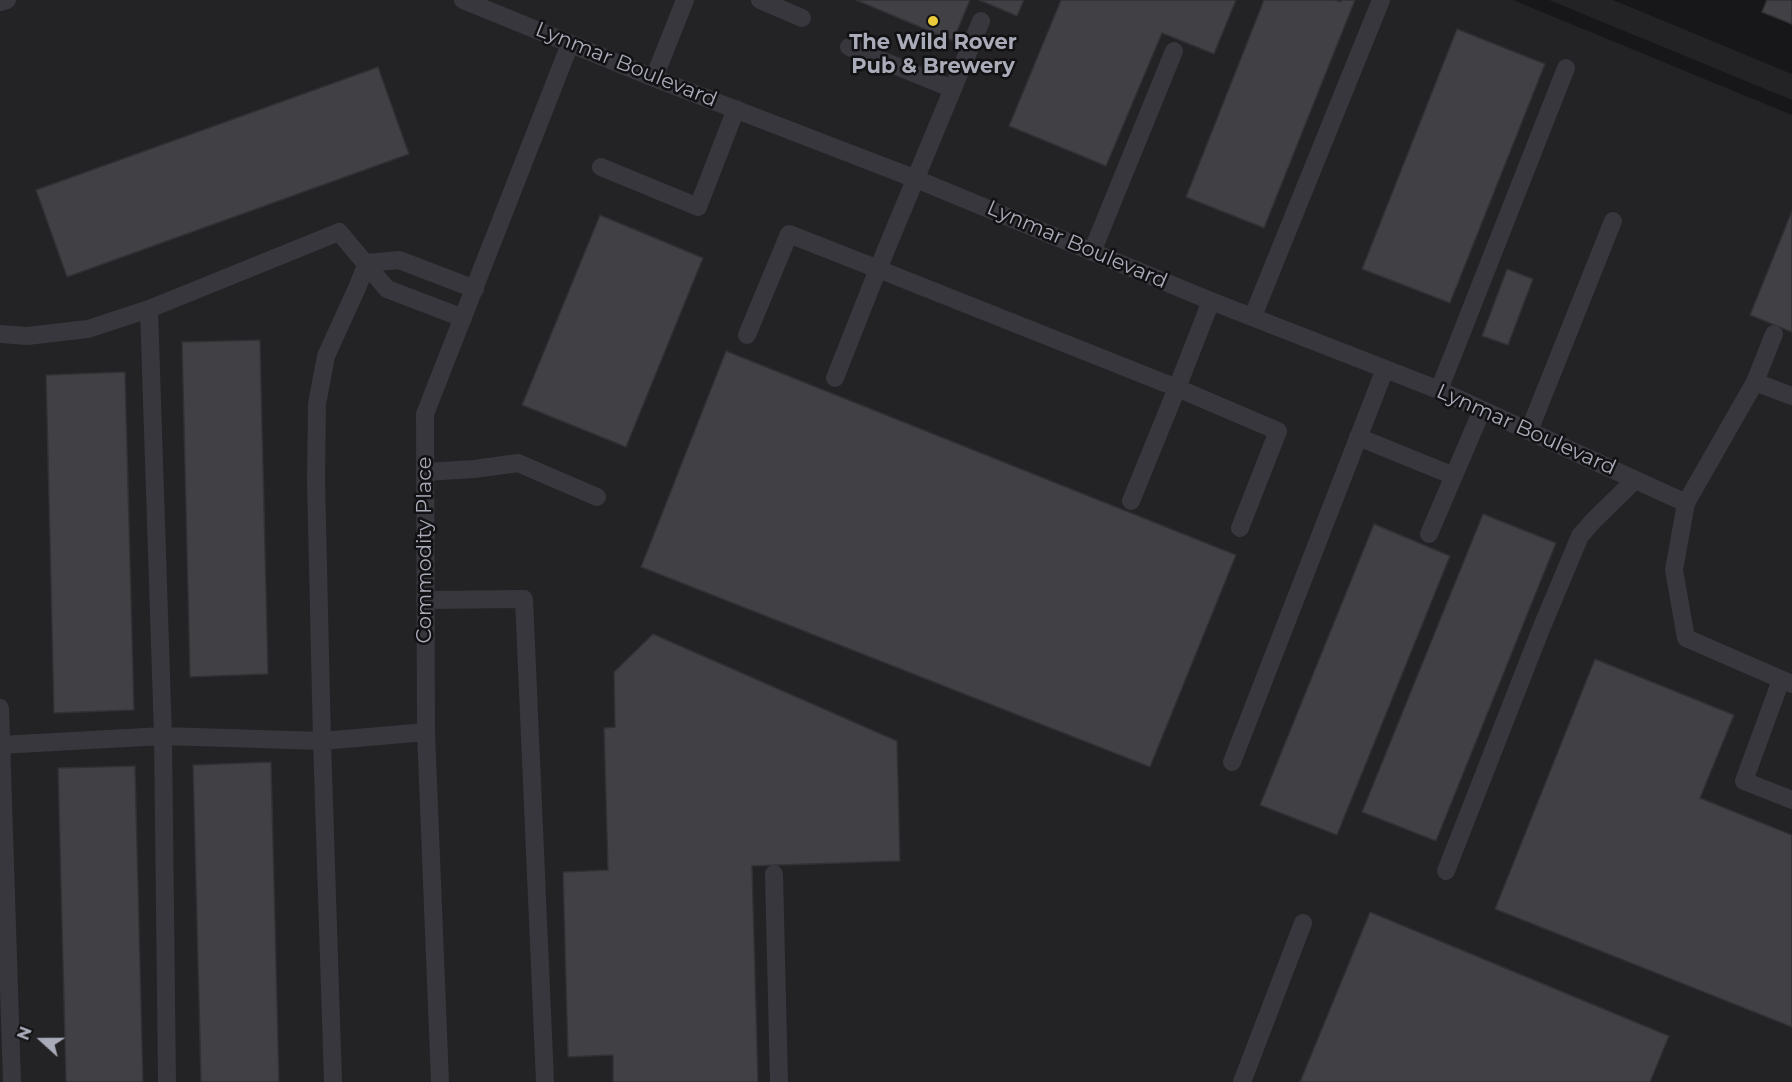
<!DOCTYPE html>
<html>
<head>
<meta charset="utf-8">
<style>
  body { margin:0 }
  #map { position:relative; width:1792px; height:1082px; overflow:hidden; background:#171618; font-family:Montserrat,sans-serif }
  canvas { display:block }
  .north { position:absolute; left:12px; top:1010px; width:60px; height:60px; -webkit-text-stroke:4px #121113; paint-order:stroke; rotate:291deg; font-size:16px; font-weight:700; line-height:24px; text-align:center; color:#a9abb8 }
  .north::after { content:''; display:block; margin:auto; width:21px; height:27px; background:#a9abb8; clip-path:polygon(50% 0,100% 100%,50% 72%,0 100%) }
</style>
</head>
<body>
<div id="map">
<canvas width="1792" height="1082"></canvas>
<div class="north">N</div>
</div>
<script>
const context = document.querySelector('canvas').getContext('2d');
context.lineJoin = 'round';
function paint(path, color) { context.fillStyle = color; context.fill(path, 'evenodd'); }
function strokePath(path, color, width, dash) { context.strokeStyle = color; context.lineWidth = width; context.lineCap = dash ? 'butt' : 'round'; context.setLineDash(dash || []); context.stroke(path); }
function drawText(font, color, halo, rows, align = 'center') {
  context.font = font + ' Montserrat,sans-serif'; context.lineWidth = 5; context.setLineDash([]); context.textBaseline = 'middle'; context.strokeStyle = halo; context.fillStyle = color; for (const [text, x, y, turn = 0] of rows) {
    context.save(); context.translate(x, y); context.rotate((+turn || 0) * Math.PI / 180); context.textAlign = isNaN(turn) ? turn : align; if (halo) context.strokeText(text, 0, 0); context.fillText(text, 0, 0); context.restore();
  }
}
paint(new Path2D(`
  M0 0H1513L1792 115V1082H0Z
  M1549 0H1613L1792 74V100Z`), '#232225');
const building = new Path2D(`
  M856 0H970L953 41Z
  M979 0H1024L1017 16Z
  M1061 0H1236L1214 54 1162 33 1106 166 1009 126Z
  M1264 0H1335L1341 2V0H1355L1264 228 1186 197Z
  M1767 0H1792V24L1762 12Z
  M1457 29 1545 64 1450 303 1362 269Z
  M378 67 409 154 67 277 36 190Z
  M1792 211V332L1750 315Z
  M600 215 703 258 626 447 522 405Z
  M1507 269 1533 279 1508 345 1482 336Z
  M260 340 268 674 190 677 182 342Z
  M726 351 1236 555 1150 767 641 567Z
  M125 372 134 710 54 713 46 375Z
  M1483 514 1556 543 1436 841 1362 812Z
  M1374 524 1450 556 1337 835 1260 805Z
  M653 634 897 741 900 861 752 866 758 1082H613V1055L568 1057 563 872 608 870 604 728 615 727 614 672Z
  M1595 659 1734 715 1700 798 1792 835V1027L1495 909Z
  M271 762 279 1082H201L193 765Z
  M135 766 143 1082H66L58 768Z
  M1370 912 1669 1036 1650 1082H1300Z`);
paint(building, '#414045');
strokePath(building, '#313034', 1.5);
strokePath(new Path2D(`
  M463 0 654 78 916 179 1211 301 1439 390 1686 503
  M760 0 802 18
  M0 2 7 0
  M981 21 878 269 1177 388 1211 301
  M849 47 953 89
  M654 78 685 0
  M601 167 698 207 736 109
  M1092 252 1174 51
  M367 263 399 260 475 289
  M149 309 339 232 387 289 463 318
  M1253 316 1381 0
  M0 334 27 336 88 329 149 309 163 736 167 1082
  M1774 334 1755 382 1792 396
  M747 335 789 234 878 269 835 378
  M1755 382 1686 503 1674 570 1686 638 1792 684
  M1439 390 1566 68
  M1529 431 1613 221
  M1358 437 1454 476
  M425 472 474 469 518 463 597 497
  M1131 501 1177 388 1278 431 1240 528
  M1429 534 1482 410
  M425 600 524 599 545 1082
  M1781 680 1744 781 1792 800
  M0 708 12 1082
  M0 745 163 736 322 741 426 732
  M1232 762 1385 369
  M1446 871 1541 629 1580 536 1593 521 1635 480
  M774 874 779 1082
  M333 1082 322 741 316 480 317 404 326 356 357 288 367 263
  M440 1082 426 732 425 414 570 44
  M1242 1082 1303 923`), '#37373d', 18);
for (const [x, y, r, color] of [
  [933,21,6,"#ebcc3c"]
]) { const dot = new Path2D(); dot.arc(x, y, r, 0, 2 * Math.PI); context.fillStyle = color; context.fill(dot); strokePath(dot, '#121113', 2); }
drawText('bold 21px', '#a9abb8', '#121113', [
  ["The Wild Rover",933,43],
  ["Pub & Brewery",933,67]
]);
drawText('21px', '#a9abb8', '#121113', [
  ["Lynmar Boulevard",626,65,22],
  ["Lynmar Boulevard",1077,245,23],
  ["Lynmar Boulevard",1526,430,24],
  ["Commodity Place",425,550,-90]
]);
</script>
</body>
</html>
